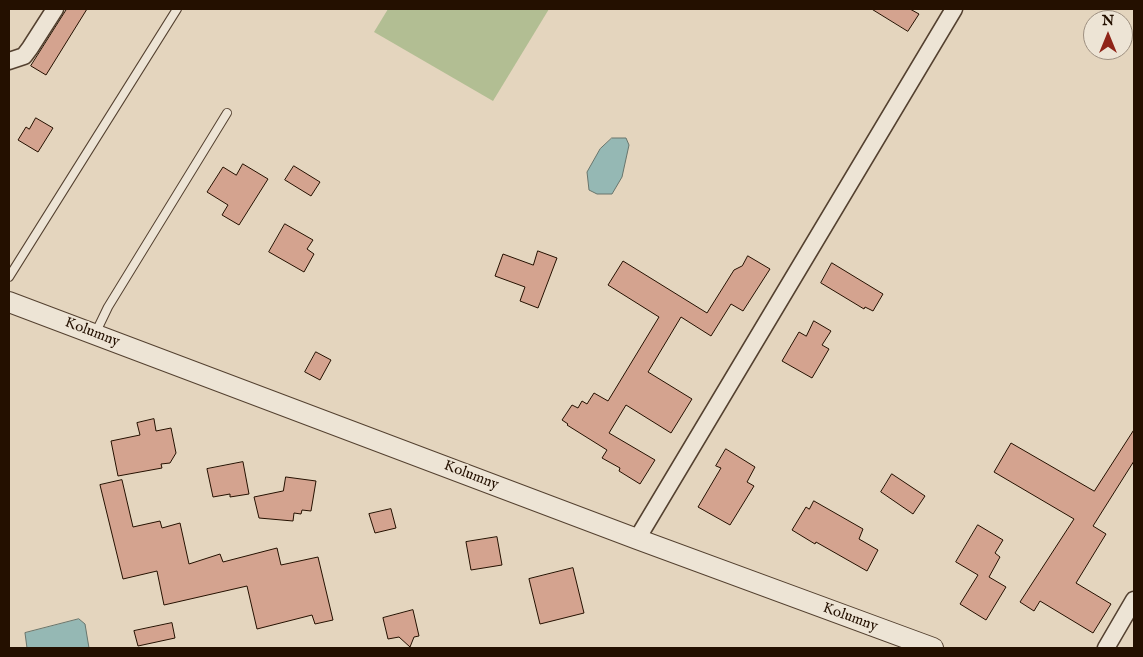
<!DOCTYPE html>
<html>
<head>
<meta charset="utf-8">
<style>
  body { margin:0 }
  #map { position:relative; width:1143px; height:657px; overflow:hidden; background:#e4d5be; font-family:"IM FELL English",serif }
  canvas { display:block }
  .frame { position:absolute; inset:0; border:10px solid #241000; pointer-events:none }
  .north { position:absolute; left:1083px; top:10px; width:50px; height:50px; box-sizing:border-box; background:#ede4d5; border:1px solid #9d8f80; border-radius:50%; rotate:0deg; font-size:14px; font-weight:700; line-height:20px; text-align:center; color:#241000 }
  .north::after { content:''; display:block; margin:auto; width:18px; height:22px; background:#8f2418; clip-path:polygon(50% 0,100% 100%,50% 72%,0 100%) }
</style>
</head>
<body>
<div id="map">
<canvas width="1143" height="657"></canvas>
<div class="frame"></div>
<div class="north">N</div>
</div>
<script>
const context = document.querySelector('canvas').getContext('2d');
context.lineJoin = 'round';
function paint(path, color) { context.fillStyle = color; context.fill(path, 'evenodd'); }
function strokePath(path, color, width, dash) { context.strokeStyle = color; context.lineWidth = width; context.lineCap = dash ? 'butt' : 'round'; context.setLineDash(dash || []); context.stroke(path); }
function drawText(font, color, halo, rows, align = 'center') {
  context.font = font + ' "IM FELL English",serif'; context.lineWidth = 4; context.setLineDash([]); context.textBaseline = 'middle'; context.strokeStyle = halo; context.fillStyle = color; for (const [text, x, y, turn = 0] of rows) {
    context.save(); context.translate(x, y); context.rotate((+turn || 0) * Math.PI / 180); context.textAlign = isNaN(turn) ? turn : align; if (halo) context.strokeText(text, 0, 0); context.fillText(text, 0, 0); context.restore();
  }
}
paint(new Path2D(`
  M388 9H549L493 101 374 32Z`), '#b2be93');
const water = new Path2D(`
  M612 138H626L629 145 622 177 612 194H597L589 190 587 172 600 149Z
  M79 619 85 624 89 648H27L25 633Z`);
paint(water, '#95b8b4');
strokePath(water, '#68756c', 1);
const building = new Path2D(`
  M67 9H87L46 75 31 66Z
  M872 9H910L919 14 908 31Z
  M36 118 53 128 38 152 18 140 26 127 29 129Z
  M243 164 268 179 239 225 222 215 228 205 207 192 223 167 236 175Z
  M294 166 320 182 311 196 285 180Z
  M285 224 313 240 307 249 314 254 304 272 269 252Z
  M538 251 557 258 538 308 520 301 525 287 495 276 503 254 533 265Z
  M748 256 770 269 743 311 731 304 711 336 681 317 648 372 692 399 671 433 626 405 609 433 655 460 640 484 619 471 620 468 602 458 607 450 567 425 568 424 562 420 572 405 578 408 582 401 587 404 594 393 608 401 659 317 608 285 623 261 707 313 734 270 742 266Z
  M832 263 883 294 873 311 865 307 864 309 821 283Z
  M814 321 831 331 822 345 829 349 812 378 782 361 799 332 806 336Z
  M316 352 331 360 320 380 305 372Z
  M154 419 156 431 171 428 176 453 170 463 161 464 162 468 118 476 111 441 140 435 137 423Z
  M1134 430V461L1093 526 1106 534 1076 583 1111 604 1093 633 1040 601 1034 611 1020 602 1074 519 994 472 1011 443 1094 491Z
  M726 449 755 467 747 482 754 486 730 525 698 507 721 468 716 466Z
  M243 462 249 494 230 497V494L213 497 207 469Z
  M892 474 925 496 913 514 881 492Z
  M286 477 316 481 311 511 302 510 301 514 294 513 293 521 259 518 254 497 283 491Z
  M122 480 133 527 160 521 162 528 180 523 189 564 220 554 223 562 277 548 281 565 318 557 333 620 315 624 312 615 257 629 247 586 164 605 157 571 123 579 100 485Z
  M814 501 863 529 859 539 878 550 867 571 816 542 815 544 792 530 806 507 809 509Z
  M391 509 396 528 375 533 369 514Z
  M978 525 1003 540 995 553 1000 557 989 577 1006 587 986 620 960 604 978 575 956 562Z
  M497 537 502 565 471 570 466 542Z
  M573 568 584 613 540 624 529 579Z
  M413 610 419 636 414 637 410 647 399 637 388 639 383 618Z
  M172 623 175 638 138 646 134 631Z`);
paint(building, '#d4a38f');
strokePath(building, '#241000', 1);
const service = new Path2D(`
  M9 277 177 9
  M95 334 108 307 227 113`);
const minor = new Path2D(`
  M9 61 24 56 30 48 55 9
  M637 539 954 9
  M1106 648 1134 600`);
const tertiary = new Path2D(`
  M9 302 637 539 933 648`);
strokePath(service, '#544130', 10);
strokePath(minor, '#544130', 19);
strokePath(tertiary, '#544130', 22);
strokePath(service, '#ede4d5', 8);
strokePath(minor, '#ede4d5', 16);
strokePath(tertiary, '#ede4d5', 20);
drawText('15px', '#241000', '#ede4d5', [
  ["Kolumny",92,333,21],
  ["Kolumny",471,476,21],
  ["Kolumny",850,618,20]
]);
</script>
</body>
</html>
